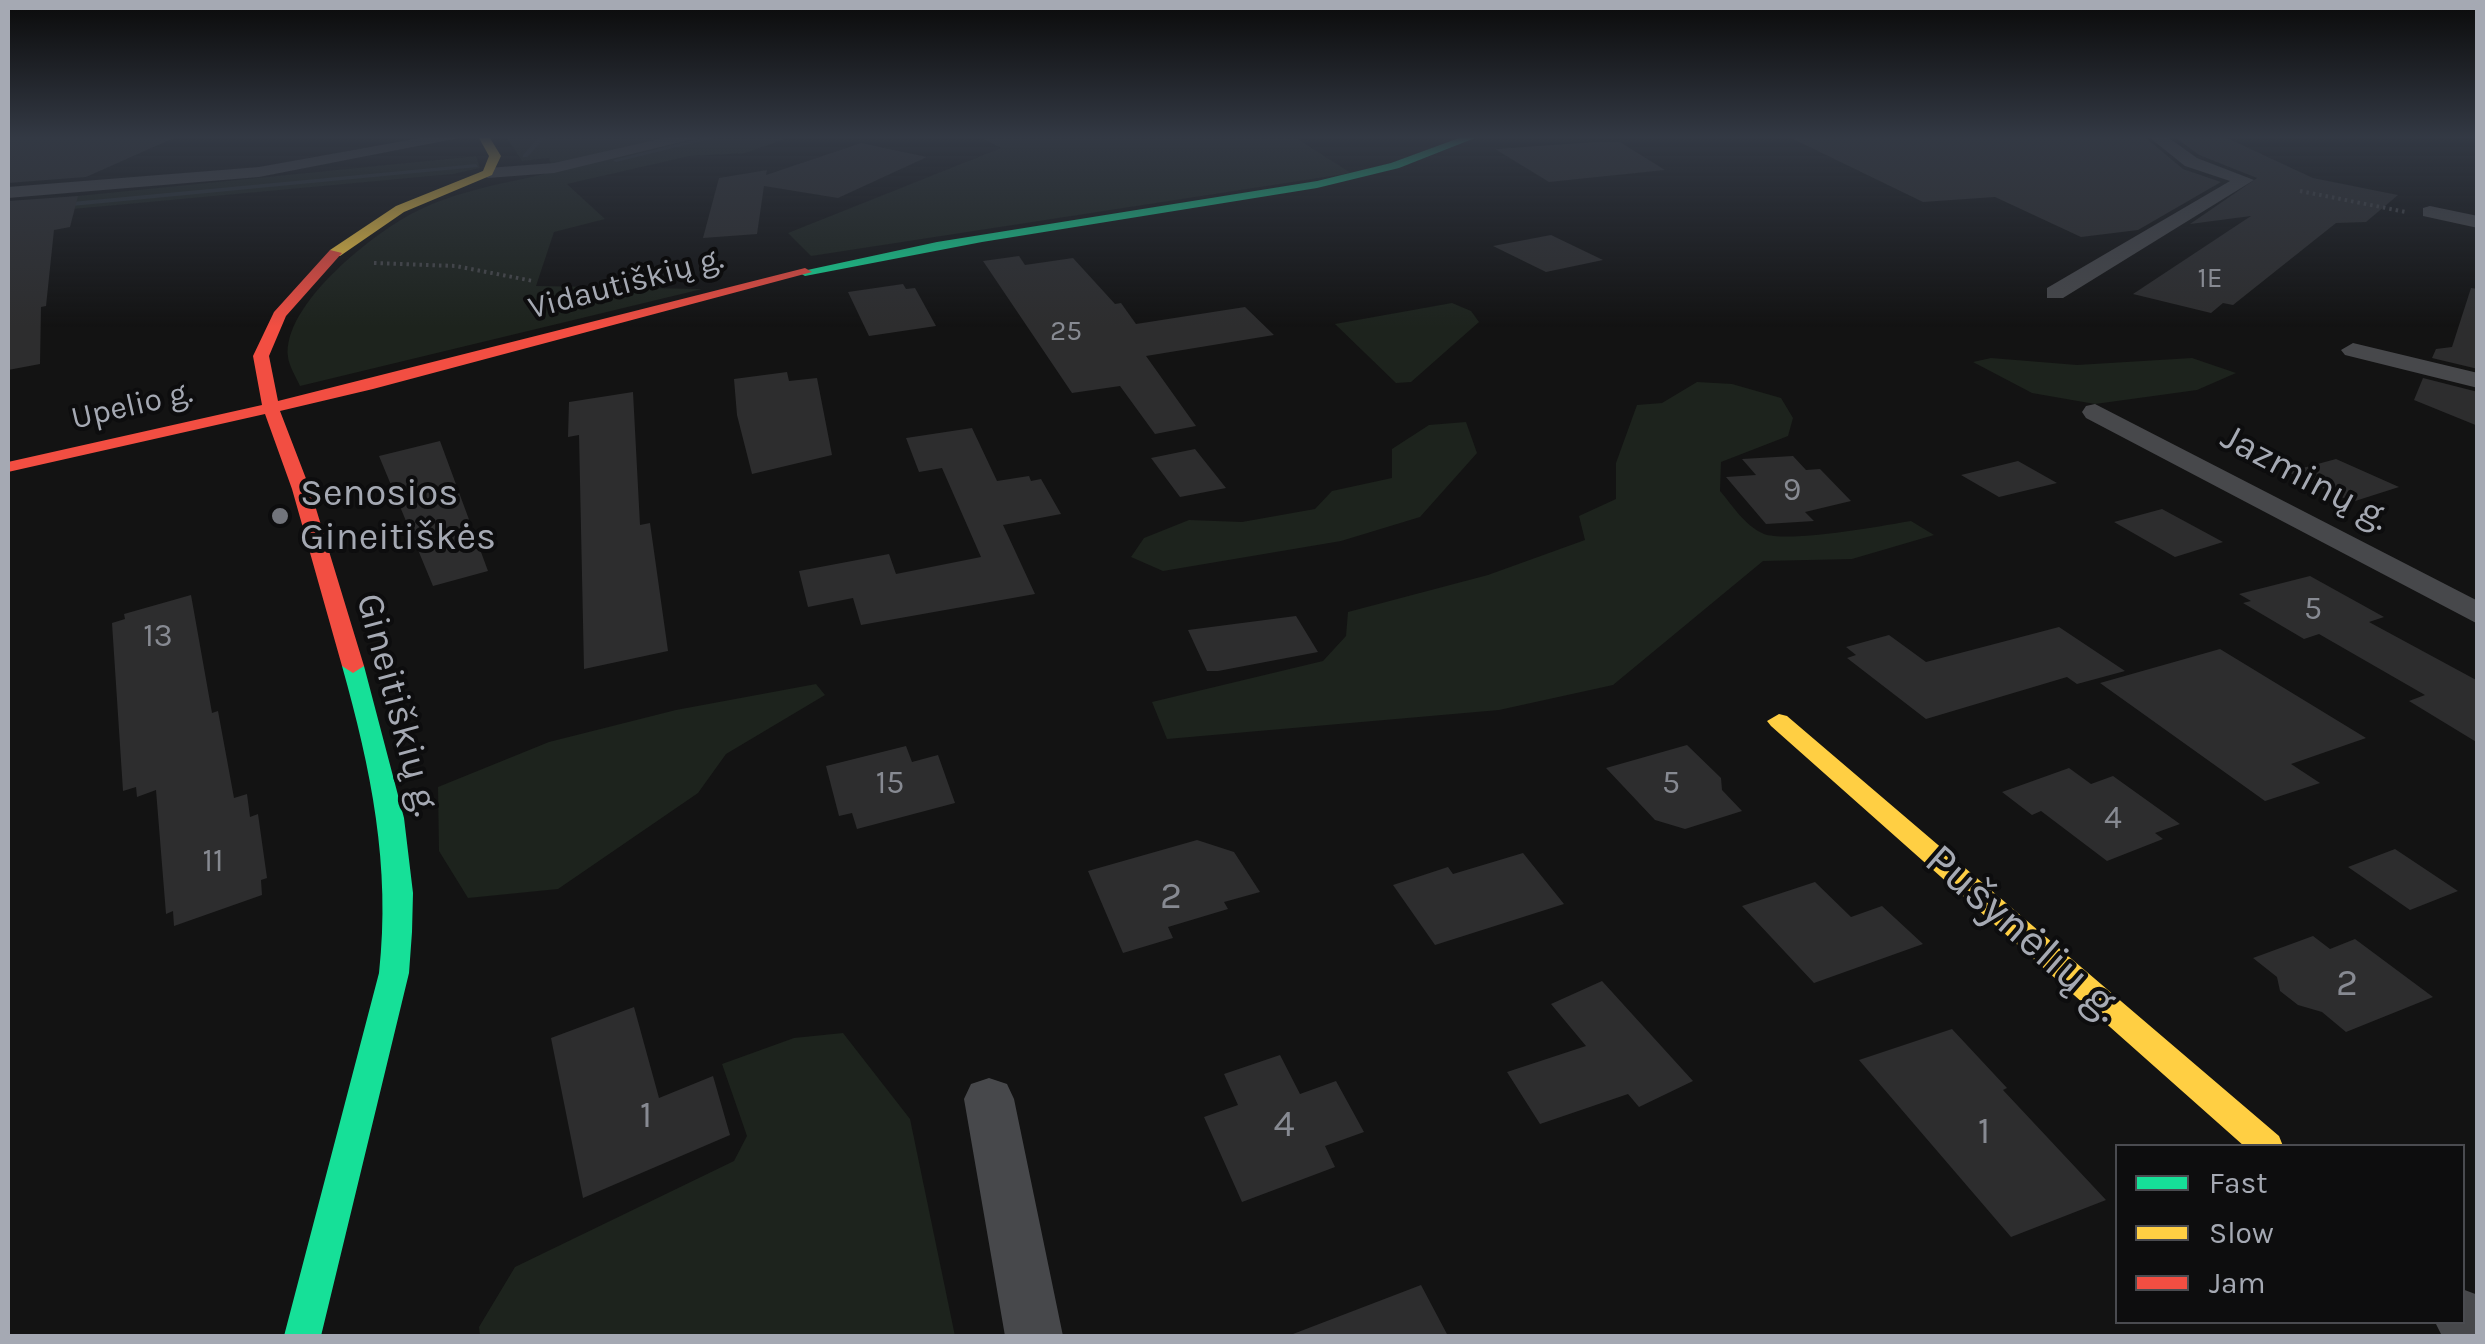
<!DOCTYPE html>
<html>
<head>
<meta charset="utf-8">
<style>
  body { margin:0 }
  #map { position:relative; width:2485px; height:1344px; overflow:hidden; background:#131313; font-family:Karla,sans-serif }
  canvas { display:block }
  .frame { position:absolute; inset:0; border:10px solid #a5a9b3; pointer-events:none }
  .legend { position:absolute; left:2115px; top:1144px; width:350px; height:180px; box-sizing:border-box; background:#0d0d0e; border:2px solid #4a4b50; margin:0; padding:12px 18px; list-style:none; font-size:30px; color:#a5a9b3 }
  .legend li { display:flex; align-items:center; gap:20px; height:50px }
  .legend b { width:50px; border:2px solid #4a4b50 }
</style>
</head>
<body>
<div id="map">
<canvas width="2485" height="1344"></canvas>
<div class="frame"></div>
<ul class="legend">
<li><b style="height:12px;background:#16e098"></b>Fast</li>
<li><b style="height:12px;background:#ffcf43"></b>Slow</li>
<li><b style="height:12px;background:#f24e42"></b>Jam</li>
</ul>
</div>
<script>
const context = document.querySelector('canvas').getContext('2d');
context.lineJoin = 'round';
function paint(path, color) { context.fillStyle = color; context.fill(path, 'evenodd'); }
function strokePath(path, color, width, dash) { context.strokeStyle = color; context.lineWidth = width; context.lineCap = dash ? 'butt' : 'round'; context.setLineDash(dash || []); context.stroke(path); }
function drawText(font, color, halo, rows, align = 'center') {
  context.font = font + ' Karla,sans-serif'; context.lineWidth = 8; context.setLineDash([]); context.textBaseline = 'middle'; context.strokeStyle = halo; context.fillStyle = color; for (const [text, x, y, turn = 0] of rows) {
    context.save(); context.translate(x, y); context.rotate((+turn || 0) * Math.PI / 180); context.textAlign = isNaN(turn) ? turn : align; if (halo) context.strokeText(text, 0, 0); context.fillText(text, 0, 0); context.restore();
  }
}
paint(new Path2D(`
  M507 138H787L746 153 690 156 567 184 605 219 554 232 536 286 702 289 300 386C296 377 289 366 288 357 282 304 376 231 417 211 457 191 501 184 544 174L551 164 549 158 522 161Z
  M982 138H1296L1351 173 811 256 788 233 1001 148Z
  M476 156 480 168 453 174 8 215V203Z
  M1452 303 1471 311 1479 322 1411 382 1396 383 1335 324Z
  M1991 358 2077 365 2192 358 2236 373 2197 390 2095 404 2032 393 1973 362Z
  M1697 382 1732 384 1781 398 1793 418 1788 436 1721 462 1720 491C1733 506 1745 526 1764 534 1790 543 1881 526 1911 521L1934 535 1852 559 1763 561 1613 685 1499 710 1167 739 1152 702 1323 661 1346 636 1348 612 1488 575 1585 540 1579 516 1616 499V463L1637 405 1662 403Z
  M1466 422 1477 453 1420 517 1341 541 1163 571 1131 557 1144 538 1189 520 1242 522 1315 509 1332 491 1392 478V449L1429 425Z
  M816 684 825 695 726 754 698 793 558 889 468 898 439 851 438 787 549 742 676 710Z
  M843 1033 910 1119 955 1336H480L479 1327 515 1267 734 1161 747 1136 722 1064 794 1038Z`), '#1d231d');
paint(new Path2D(`
  M538 138H545L527 157H523V155Z
  M701 138H714L616 162 613 160Z
  M476 164 478 167 61 207 58 205 61 203Z`), '#2b3237');
paint(new Path2D(`
  M8 138H174L86 177 8 183Z
  M1791 138H2146L2183 169 2221 182 2138 230 2081 237 1995 197 1923 202Z
  M2176 138H2227L2313 178 2398 195 2366 222 2336 223 2233 305 2223 303 2211 313 2133 294 2251 216 2190 224 2257 178 2199 155Z
  M1596 142H1620L1665 170 1549 182 1495 149Z
  M861 143 927 157 838 198 764 186 757 234 703 238 719 178 767 170 766 175Z
  M78 196 70 227 54 230 46 306 41 307 40 364 8 370V201Z
  M1551 235 1603 260 1546 272 1493 246Z
  M1019 256 1025 265 1073 258 1115 304 1121 303 1136 324 1245 307 1274 335 1146 356 1196 426 1155 434 1120 386 1072 393 983 261Z
  M903 284 906 289 915 288 936 326 869 336 848 292Z
  M2471 288 2478 289V369L2432 358 2436 349 2452 347Z
  M787 372 789 381 817 378 832 455 752 474 737 415 734 379Z
  M2423 378 2478 392V426L2414 400Z
  M633 392 640 525 650 523 668 651 584 669 579 435 568 437 569 402Z
  M972 428 997 481 1029 476 1031 481 1041 479 1061 514 1003 525 1035 594 861 625 853 598 808 607 799 571 889 554 896 574 981 557 942 468 919 472 906 438Z
  M440 441 488 571 433 586 379 456Z
  M1195 449 1226 488 1180 497 1151 458Z
  M1793 456 1806 470 1820 469 1851 501 1805 512 1814 521 1766 524 1726 477 1756 475 1742 459Z
  M2336 459 2399 487 2352 502 2288 472Z
  M2018 461 2057 483 1999 497 1961 475Z
  M2162 509 2223 542 2175 557 2114 522Z
  M2310 576 2384 617 2369 622 2478 681V743L2409 701 2425 695 2319 634 2304 639 2243 603 2251 601 2239 594Z
  M191 595 212 713 218 711 234 798 247 794 250 817 258 814 267 878 261 880 262 895 174 926 173 911 166 914 156 790 137 797 136 787 123 791 112 623 125 619 124 614Z
  M1296 616 1318 652 1218 671H1207L1188 630Z
  M2059 627 2125 671 2077 684 2067 677 1926 719 1847 658 1856 655 1846 647 1889 635 1926 662Z
  M2220 649 2366 738 2291 764 2320 783 2265 801 2100 683Z
  M1687 745 1721 778 1722 790 1742 811 1685 829 1655 820 1606 768Z
  M906 746 912 762 938 755 955 803 857 829 852 813 839 816 826 766Z
  M2069 768 2091 784 2113 776 2180 824 2155 833 2163 839 2107 861 2041 811 2032 815 2002 792Z
  M1197 840 1234 852 1260 892 1224 902 1228 909 1168 927 1173 938 1123 953 1088 871Z
  M2395 849 2458 891 2410 910 2348 867Z
  M1523 853 1564 904 1435 945 1393 885 1448 867 1453 874Z
  M1815 882 1851 917 1882 906 1923 944 1814 983 1742 906Z
  M2313 936 2330 949 2355 939 2433 997 2346 1032 2322 1012 2298 1005 2280 991 2277 977 2253 958Z
  M1602 981 1693 1081 1639 1107 1628 1094 1540 1124 1507 1072 1586 1046 1551 1004Z
  M634 1007 659 1098 713 1076 730 1135 583 1198 551 1038Z
  M1952 1029 2007 1088 2003 1090 2106 1200 2011 1237 1859 1060Z
  M1280 1055 1300 1094 1336 1081 1364 1132 1325 1146 1335 1167 1242 1202 1204 1117 1238 1105 1224 1074Z
  M1421 1285 1448 1336H1294L1293 1334Z`), '#2d2d2e');
strokePath(new Path2D(`
  M2300 191 2406 212
  M374 263 456 266 533 281
  M638 273H670`), '#494a4d', 4, [2.5, 4]);
paint(new Path2D(`
  M420 138H459L259 177 8 198V187L259 167Z
  M664 138H697L554 173 488 178 479 173 488 168 554 163Z
  M2150 138H2169L2197 158 2254 180 2063 298H2047V288L2230 181 2185 166Z
  M2430 206 2478 216V228L2423 216V208Z
  M2353 343 2478 373V388L2345 355 2341 350Z
  M2095 404 2478 601V624L2086 418 2082 412 2086 406Z
  M989 1078 1007 1084 1014 1099 1063 1336H1005L964 1099 971 1084Z
  M2462 1289 2478 1295V1336H2442L2435 1322H2462Z`), '#47484b');
paint(new Path2D(`
  M1459 138H1475L1399 168 1317 188 982 242 805 276 798 272 937 242 1317 181 1391 163Z
  M353 659 364 666 404 818 413 893 412 932 409 973 321 1336H284L379 973C391 866 371 769 342 666Z`), '#16e098');
paint(new Path2D(`
  M479 138H490L501 156 492 175 404 212 340 256H330V250L396 206 483 171 489 156Z
  M1779 714 1787 716 2279 1136 2283 1146H2244L1771 726 1767 721Z`), '#ffcf43');
paint(new Path2D(`
  M330 250 342 253 286 316 269 356 278 401 805 268 812 272 373 389 280 411 310 489 364 666 353 673 342 666 292 489 265 414 8 472V462L262 405 253 356 274 312Z`), '#f24e42');
const sky = context.createLinearGradient(0, 0, 0, 327);
sky.addColorStop(0, '#0a0a0a');
sky.addColorStop(0.42, '#333944');
sky.addColorStop(1, '#33394400');
context.fillStyle = sky;
context.fillRect(0, 0, 2485, 327);
for (const [x, y, r, color] of [
  [280,516,10,"#72747b"]
]) { const dot = new Path2D(); dot.arc(x, y, r, 0, 2 * Math.PI); context.fillStyle = color; context.fill(dot); strokePath(dot, '#0d0d0e', 4); }
drawText('28px', '#878a92', null, [
  ["1E",2210,279],
  ["25",1066,332]
]);
drawText('32px', '#a5a9b3', '#0d0d0e', [
  ["Vidautiškių g.",626,284,-15],
  ["Upelio g.",132,406,-13]
]);
drawText('32px', '#878a92', null, [
  ["9",1792,491],
  ["5",2313,610],
  ["13",158,637],
  ["15",890,784],
  ["5",1671,784],
  ["4",2113,819],
  ["11",213,862]
]);
drawText('38px', '#a5a9b3', '#0d0d0e', [
  ["Jazminų g.",2305,478,28],
  ["Gineitiškių g.",397,705,75]
]);
drawText('38px', '#a5a9b3', '#0d0d0e', [
  ["Senosios",300,494],
  ["Gineitiškės",300,538]
], 'left');
drawText('38px', '#878a92', null, [
  ["2",1171,897],
  ["2",2347,984],
  ["1",646,1116],
  ["4",1284,1125],
  ["1",1984,1132]
]);
drawText('45px', '#a5a9b3', '#0d0d0e', [
  ["Pušynėlių g.",2023,934,41]
]);
</script>
</body>
</html>
